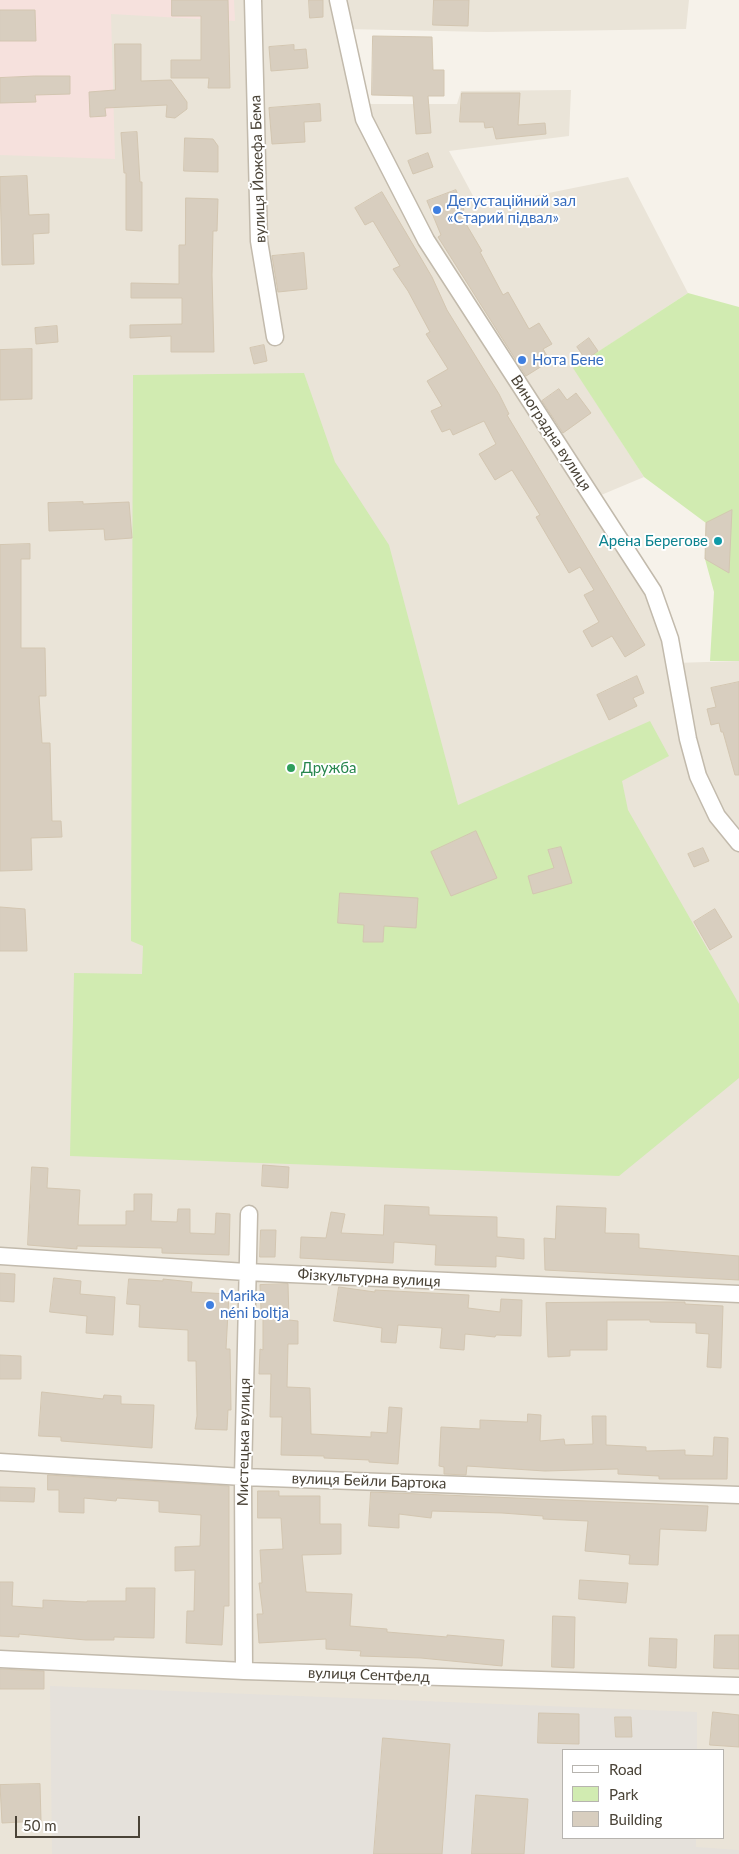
<!DOCTYPE html>
<html>
<head>
<meta charset="utf-8">
<style>
  body { margin:0 }
  #map { position:relative; width:739px; height:1854px; overflow:hidden; background:#f6f2ea; font-family:Lato,sans-serif }
  canvas { display:block }
  .legend { position:absolute; left:562px; top:1749px; width:162px; height:90px; box-sizing:border-box; background:#fff; border:1px solid #b7b4af; margin:0; padding:6px 9px; list-style:none; font-size:15px; color:#4a4337 }
  .legend li { display:flex; align-items:center; gap:10px; height:25px }
  .legend b { width:25px; border:1px solid #b7b4af }
  .scale { position:absolute; left:15px; top:1816px; width:125px; height:22px; box-sizing:border-box; border:2px solid #4a4337; border-top:0; padding-left:6px; font-size:15px; line-height:18px; white-space:nowrap; color:#4a4337; -webkit-text-stroke:4px #fff; paint-order:stroke }
</style>
</head>
<body>
<div id="map">
<canvas width="739" height="1854"></canvas>
<ul class="legend">
<li><b style="height:6px;background:#fff"></b>Road</li>
<li><b style="height:14px;background:#d1ebb1"></b>Park</li>
<li><b style="height:14px;background:#d8cebf"></b>Building</li>
</ul>
<div class="scale">50 m</div>
</div>
<script>
const context = document.querySelector('canvas').getContext('2d');
context.lineJoin = 'round';
function paint(path, color) { context.fillStyle = color; context.fill(path, 'evenodd'); }
function strokePath(path, color, width, dash) { context.strokeStyle = color; context.lineWidth = width; context.lineCap = dash ? 'butt' : 'round'; context.setLineDash(dash || []); context.stroke(path); }
function drawText(font, color, halo, rows, align = 'center') {
  context.font = font + ' Lato,sans-serif'; context.lineWidth = 4; context.setLineDash([]); context.textBaseline = 'middle'; context.strokeStyle = halo; context.fillStyle = color; for (const [text, x, y, turn = 0] of rows) {
    context.save(); context.translate(x, y); context.rotate((+turn || 0) * Math.PI / 180); context.textAlign = isNaN(turn) ? turn : align; if (halo) context.strokeText(text, 0, 0); context.fillText(text, 0, 0); context.restore();
  }
}
paint(new Path2D(`
  M0 0H689L686 29 487 32 345 29 361 104H457L461 91 571 90 569 136 449 151 479 207 628 177 688 293 574 368 644 477 594 498 653 591 674 663 739 661V1854H0ZM563 1750H723V1838H563Z`), '#eae4d8');
paint(new Path2D(`
  M50 1686 697 1712V1750H563V1838H696V1847L739 1850V1854H52Z`), '#e5e1db');
paint(new Path2D(`
  M0 0H234L235 21 111 14 115 159 0 155Z`), '#f6e1dd');
paint(new Path2D(`
  M688 293 739 307V661H710L714 592 705 559 706 523 644 477 573 368Z
  M304 373 335 462 389 545 458 805 650 721 669 756 622 781 628 810 739 1004V1078L619 1176 70 1156 74 973 142 974 143 946 131 941 133 375Z`), '#d1ebb1');
const building = new Path2D(`
  M172 0H228L230 88H208L209 78H171V60H201V16H172Z
  M309 0H323V17L310 18Z
  M434 0H469L468 26 433 25Z
  M0 10H35L36 41H0Z
  M373 36 432 37 433 70H444V96H428L431 133 416 134 413 96 372 95Z
  M115 44H141V81L171 80 187 102V109L175 118 166 117 167 105 105 108 106 116 90 117 89 92 115 90Z
  M294 45V50L306 49 308 68 271 71 269 47Z
  M35 76H70V94L35 95 36 102 0 103V78Z
  M462 93H520L518 125 545 123 546 134 496 139 493 127 485 128 484 122H460Z
  M320 104 321 121 304 122 305 142 272 144 269 108Z
  M137 132 140 182H142V231L126 230V173H124L121 133Z
  M185 138 213 139 218 146V172L184 171Z
  M428 153 433 167 413 174 408 161Z
  M27 176 29 215 49 214V233L33 234 34 264 2 265 0 177Z
  M456 190 464 210 459 212 482 251 480 252 503 295 508 292 529 329 539 323 552 344 543 349 550 361 526 376 438 237 441 235 427 201Z
  M382 192 432 277 447 310 499 394 509 414 507 415 645 645 625 657 612 636 592 647 583 631 599 622 584 595 594 590 580 567 569 573 536 517 540 515 512 470 495 480 479 454 496 444 484 421 453 435 450 429 442 432 431 411 442 406 427 381 448 369 426 334 430 332 408 291 393 269 400 266 373 221 365 225 355 208Z
  M186 198 218 199 217 231H213L212 275 214 352H171V336L130 338V325L182 324V298H131V283L179 284V245H185Z
  M304 253 307 289 278 292 272 256Z
  M57 326 58 342 36 344 35 328Z
  M589 338 598 351 586 360 577 347Z
  M264 345 267 361 254 364 250 348Z
  M32 349V399L0 400V350Z
  M559 389 567 400 576 393 591 413 563 433 542 401Z
  M83 502V504L129 502 132 538 105 540 104 529 49 531 48 503Z
  M732 510 729 573 705 559 706 523Z
  M30 544V559H21V648H45L46 696H39L42 743H50L52 821H61L62 837 31 838 32 870 0 871V545Z
  M637 676 644 693 633 698 637 706 609 720 597 695Z
  M739 682V775H735L723 732H721L719 723 711 725 707 709 716 707 711 688Z
  M476 831 497 878 451 896 431 852Z
  M561 847 572 883 533 894 528 876 554 868 548 850Z
  M703 848 709 861 694 867 688 854Z
  M340 893 418 898 416 928 384 926 383 942H363L364 925 338 923Z
  M0 907 25 909 27 951H0Z
  M715 909 732 937 710 950 694 922Z
  M263 1165 289 1167 288 1188 262 1186Z
  M32 1167 48 1168 47 1188 80 1190 78 1225H126V1211H134V1194H152L151 1221 177 1222 178 1209H190V1233L215 1234 216 1213 230 1214 229 1255 162 1253V1248L77 1246V1249L28 1245Z
  M385 1205 429 1207V1215L497 1217V1237L524 1239V1259L496 1256V1267L435 1265 436 1245 394 1242 393 1263 300 1258 301 1237 326 1238 331 1212 345 1214 341 1233 383 1235Z
  M557 1206 606 1208 605 1233 639 1234V1248L739 1256V1280L545 1270 544 1238 555 1239Z
  M261 1230H276L275 1257H260Z
  M0 1273 15 1274 14 1302 0 1301Z
  M54 1278 81 1281 80 1294 115 1297 113 1335 86 1333 87 1316 50 1312Z
  M129 1279 163 1281V1279L192 1282 191 1292 229 1294 226 1349H230L231 1410H228L227 1430 195 1429 197 1416 196 1361H188V1330L139 1327 140 1305 127 1304Z
  M288 1284 289 1320 298 1321V1344H288L287 1387 310 1388 311 1434 371 1437V1432L387 1433 389 1407 402 1408 398 1464 369 1462V1460L324 1458V1456L281 1455 282 1417H270L271 1374H259L260 1349 263 1350V1310H261L260 1285Z
  M339 1287 375 1292V1290L469 1295 468 1308 500 1312 501 1299 522 1300 521 1336 496 1335 495 1337 465 1334 464 1350 440 1348 442 1328 398 1325 396 1343 381 1342 382 1328 334 1321Z
  M616 1302H685V1304L723 1306 721 1368 707 1367 709 1334 696 1333V1323L650 1322V1320H607V1350H570V1356L548 1357 546 1303Z
  M0 1355 21 1356V1379H0Z
  M42 1392 103 1399 104 1395 121 1396V1404L154 1405 152 1448 61 1441V1437L39 1436Z
  M528 1414 541 1415 540 1441 564 1439 565 1445 593 1444 592 1416H606V1445L646 1447V1451L685 1450V1455L713 1456 714 1437 728 1438 727 1479H659V1476L618 1474V1469L545 1471 467 1466 466 1475 444 1474V1467L439 1466 441 1427 480 1429V1420L527 1422Z
  M48 1475 229 1486V1606H224L222 1645 186 1643 187 1611H194L195 1570 175 1571V1547L200 1546 201 1515 159 1512V1501L117 1498 116 1501 84 1498V1513L59 1512V1490H48Z
  M0 1487 35 1488 34 1502 0 1501Z
  M258 1491H279V1496H320V1524H341V1554L302 1555 306 1592 352 1594 350 1626 387 1629V1632L447 1637V1635L504 1640 502 1666 421 1658 360 1656 361 1651 326 1649V1639L259 1643 257 1614H263L259 1583H262L260 1550 283 1549 281 1518H258Z
  M371 1492 708 1506 706 1531 660 1529 658 1565 629 1564 630 1555 585 1551 588 1521 543 1519V1516L502 1513 432 1511 431 1518 399 1514V1528L369 1526Z
  M580 1580 628 1583 626 1603 579 1599Z
  M0 1582H13L12 1606 43 1608V1600L87 1602V1601H126V1588H155L154 1638 114 1637V1640H86L19 1634V1637L0 1636Z
  M553 1616 575 1617 574 1668 552 1667Z
  M715 1635H739V1669L714 1668Z
  M650 1638 677 1639 676 1668 649 1666Z
  M0 1669 44 1671V1689H0Z
  M713 1712 739 1715V1747L710 1745Z
  M539 1713 579 1714V1744L538 1743Z
  M615 1717H631L632 1737H616Z
  M383 1738 450 1744 442 1854H374Z
  M40 1784 41 1821 2 1823 0 1785Z
  M476 1795 528 1799 524 1854H472Z`);
paint(building, '#d8cebf');
strokePath(building, '#d3c6b1', 1);
const street = new Path2D(`
  M253 0 259 241 275 337
  M338 0 364 119 426 240 653 591 670 639 688 739 698 776 717 816 739 843
  M0 1256 246 1272 739 1294
  M0 1462 243 1477 739 1495
  M0 1659 244 1671 739 1686
  M244 1671 243 1477 249 1214`);
strokePath(street, '#c2baac', 19);
strokePath(street, '#fff', 16);
for (const [x, y, r, color] of [
  [437,210,5,"#3f7fe0"],
  [522,360,5,"#3f7fe0"],
  [718,541,5,"#0f9aa8"],
  [291,768,5,"#2e9e5b"],
  [210,1305,5,"#3f7fe0"]
]) { const dot = new Path2D(); dot.arc(x, y, r, 0, 2 * Math.PI); context.fillStyle = color; context.fill(dot); strokePath(dot, '#fff', 2); }
drawText('15px', '#4a4337', '#fff', [
  ["вулиця Йожефа Бема",258,169,-92],
  ["Виноградна вулиця",551,433,57],
  ["Фізкультурна вулиця",369,1278,3],
  ["Мистецька вулиця",244,1442,-89],
  ["вулиця Бейли Бартока",369,1481,2],
  ["вулиця Сентфелд",369,1675,2]
]);
drawText('15px', '#366cbe', '#fff', [
  ["Дегустаційний зал",447,201],
  ["«Старий підвал»",447,218],
  ["Нота Бене",532,360],
  ["Marika",220,1296],
  ["néni boltja",220,1313]
], 'left');
drawText('15px', '#0d838f', '#fff', [
  ["Арена Берегове",708,541]
], 'right');
drawText('15px', '#27864d', '#fff', [
  ["Дружба",301,768]
], 'left');
</script>
</body>
</html>
